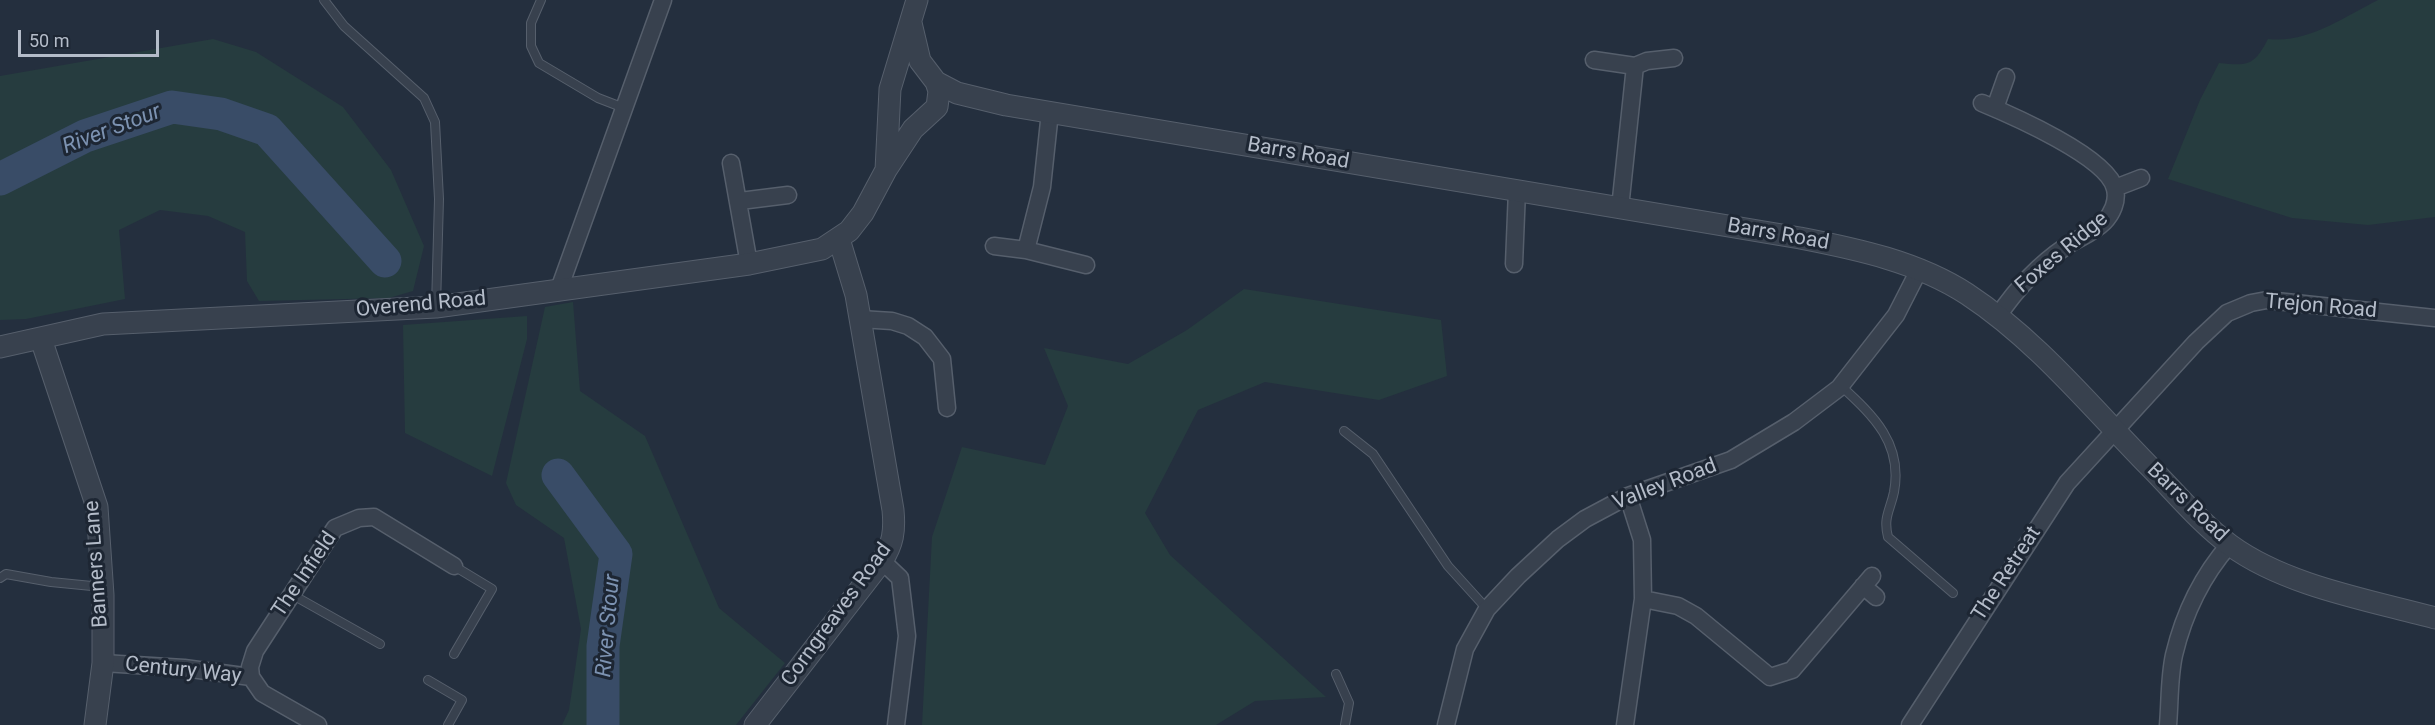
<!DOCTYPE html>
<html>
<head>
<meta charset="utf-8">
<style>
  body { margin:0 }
  #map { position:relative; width:2435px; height:725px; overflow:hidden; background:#242f3e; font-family:Roboto,sans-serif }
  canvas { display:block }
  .scale { position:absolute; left:18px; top:30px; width:141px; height:27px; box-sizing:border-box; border:3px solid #b4bcc9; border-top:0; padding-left:8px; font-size:18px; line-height:21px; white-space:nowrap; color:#b4bcc9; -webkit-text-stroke:4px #1d2633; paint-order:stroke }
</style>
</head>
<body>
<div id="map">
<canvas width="2435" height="725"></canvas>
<div class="scale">50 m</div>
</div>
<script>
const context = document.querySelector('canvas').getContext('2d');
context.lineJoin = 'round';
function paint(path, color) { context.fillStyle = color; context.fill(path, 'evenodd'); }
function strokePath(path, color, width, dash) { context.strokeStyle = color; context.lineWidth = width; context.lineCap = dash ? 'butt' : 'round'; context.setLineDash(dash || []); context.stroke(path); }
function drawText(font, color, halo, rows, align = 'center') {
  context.font = font + ' Roboto,sans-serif'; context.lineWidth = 6; context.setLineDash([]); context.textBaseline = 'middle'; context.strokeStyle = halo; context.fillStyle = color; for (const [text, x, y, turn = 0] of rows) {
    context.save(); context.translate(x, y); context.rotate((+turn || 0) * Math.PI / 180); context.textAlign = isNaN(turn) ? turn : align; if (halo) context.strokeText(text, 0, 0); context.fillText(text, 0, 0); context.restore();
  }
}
paint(new Path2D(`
  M2378 0H2435V217L2368 225 2292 218 2168 179 2200 100 2219 63C2248 66 2254 66 2268 39 2307 44 2344 17 2378 0Z
  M213 39 256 52 343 107 391 170 424 246 413 291 389 298 259 301 247 281 245 232 208 216 160 210 119 230 125 299 26 319 0 320V76Z
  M1244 289 1441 320 1447 376 1379 400 1265 382 1198 410 1145 513 1170 555 1326 697 1255 701 1216 725H922L932 537 962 447 1045 465 1068 406 1044 348 1128 364 1187 330Z
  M573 302 580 391 645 436 719 608 785 663 736 725H562L569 710 581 629 564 538 516 505 506 483 545 307Z
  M527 316V339L492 476 405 433 403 325Z`), '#263c3f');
strokePath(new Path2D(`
  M0 179 85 136 172 107 221 114 267 130 385 261
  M558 475 616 554 603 646V725`), '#394c67', 33);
const service = new Path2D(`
  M324 0 344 26 424 98 435 122 439 199 436 306
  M541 0 531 23V46L539 63 598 98 624 108
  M1841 386C1874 416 1903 444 1894 492 1890 511 1883 517 1888 537L1953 593
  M1344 431 1373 454 1448 566 1487 609
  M0 578 6 574 51 582 102 587
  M291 594 380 644
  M454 654 492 589 454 566
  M1336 674 1349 703 1345 725
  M428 680 462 700 448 725`);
const minor = new Path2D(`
  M1594 60 1635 66 1620 208
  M1635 66 1647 61 1674 58
  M1982 103C2011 115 2108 157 2115 189 2118 201 2112 214 2104 222 2093 233 2077 239 2065 247 2037 266 2017 288 1998 316
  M1995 108 2006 77
  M731 163 749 264
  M2115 188 2141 178
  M740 201 788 195
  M994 246 1026 250 1086 265
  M1026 250 1042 187 1050 112
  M1514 264 1517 190
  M558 292 663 0
  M860 319 892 321 908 326 925 337 942 359 947 408
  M882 561 900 578 907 636 896 725
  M1863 586 1876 597
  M1643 599 1678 606 1696 616 1770 677 1792 670 1872 576
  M103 663 184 668 251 677 262 693 318 725
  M251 677 250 667 255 651 335 528 359 518 374 517 454 566
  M1446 725 1465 649 1487 609 1518 576 1558 539 1585 519 1628 496 1731 460 1794 422 1839 388 1896 315 1919 270
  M1625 725 1643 599 1642 540 1628 496
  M1910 725 2067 483 2196 342 2227 313 2251 303 2267 300 2435 318
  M2168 725C2170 702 2169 678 2174 655 2184 613 2201 577 2230 544`);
const tertiary = new Path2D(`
  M936 82 957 93 1006 105 1800 238C1857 249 1918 262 1967 294 2037 340 2091 407 2149 466 2175 492 2200 523 2230 545 2286 586 2369 600 2435 618
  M886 170 890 89 917 0
  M41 339 97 507 103 595V663L95 725
  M0 347 103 324 436 307 749 264 822 249 849 231 863 213 886 170 913 129 937 107 939 91 936 82 920 61 911 23
  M755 725 882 561C893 544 895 531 893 510L856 295 839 239`);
strokePath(service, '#565f6c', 10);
strokePath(minor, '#565f6c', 19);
strokePath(tertiary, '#565f6c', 23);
strokePath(service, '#38414e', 8);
strokePath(minor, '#38414e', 16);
strokePath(tertiary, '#38414e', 21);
drawText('21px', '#b4bcc9', '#1d2633', [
  ["Barrs Road",1298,154,10],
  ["Barrs Road",1778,235,10],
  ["Foxes Ridge",2062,253,-40],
  ["Overend Road",421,305,-5],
  ["Trejon Road",2321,307,5],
  ["Valley Road",1665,485,-21],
  ["Barrs Road",2187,503,44],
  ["Banners Lane",97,564,-94],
  ["The Retreat",2007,574,-57],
  ["The Infield",305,575,-56],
  ["Corngreaves Road",837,615,-54],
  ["Century Way",183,671,6]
]);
drawText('italic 22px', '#7c92b1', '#1d2633', [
  ["River Stour",112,130,-21],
  ["River Stour",609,626,-85]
]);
</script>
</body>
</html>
